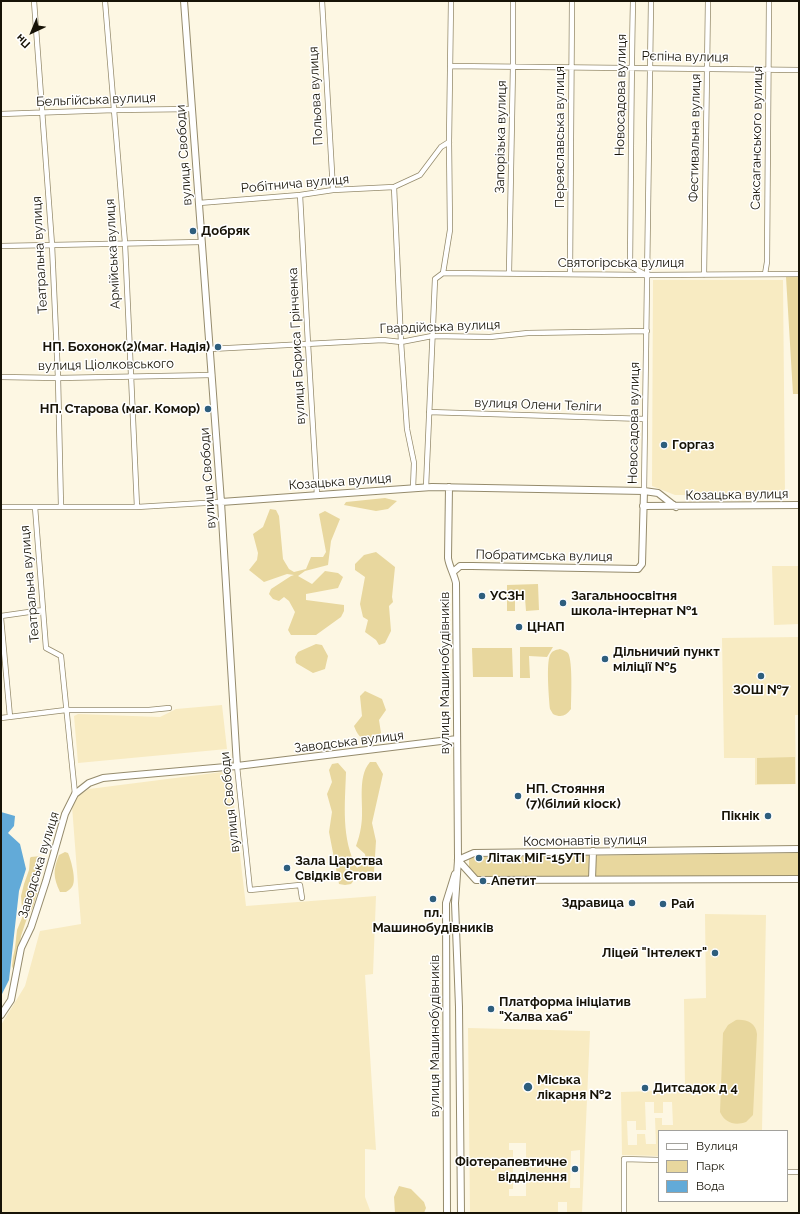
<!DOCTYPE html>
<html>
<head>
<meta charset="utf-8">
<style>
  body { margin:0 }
  #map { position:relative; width:800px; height:1214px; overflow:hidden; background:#fdf7e3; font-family:Raleway,sans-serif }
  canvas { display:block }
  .frame { position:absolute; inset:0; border:2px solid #171307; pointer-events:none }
  .legend { position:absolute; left:658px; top:1130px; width:130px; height:72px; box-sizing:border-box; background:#fff; border:1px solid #a2a19c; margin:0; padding:5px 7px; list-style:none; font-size:12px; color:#171307 }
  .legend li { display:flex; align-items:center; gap:8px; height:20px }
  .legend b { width:20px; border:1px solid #a2a19c }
  .north { position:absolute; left:12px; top:12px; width:40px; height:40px; -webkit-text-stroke:3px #fff; paint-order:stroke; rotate:224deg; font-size:11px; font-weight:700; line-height:16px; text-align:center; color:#171307 }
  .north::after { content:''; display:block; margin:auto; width:14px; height:18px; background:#171307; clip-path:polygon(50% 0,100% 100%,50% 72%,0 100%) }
</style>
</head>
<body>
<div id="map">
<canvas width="800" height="1214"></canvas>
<div class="frame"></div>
<ul class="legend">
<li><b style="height:5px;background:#fff"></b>Вулиця</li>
<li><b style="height:11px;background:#e8d79e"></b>Парк</li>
<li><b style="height:11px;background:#62aad8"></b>Вода</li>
</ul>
<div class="north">Пн</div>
</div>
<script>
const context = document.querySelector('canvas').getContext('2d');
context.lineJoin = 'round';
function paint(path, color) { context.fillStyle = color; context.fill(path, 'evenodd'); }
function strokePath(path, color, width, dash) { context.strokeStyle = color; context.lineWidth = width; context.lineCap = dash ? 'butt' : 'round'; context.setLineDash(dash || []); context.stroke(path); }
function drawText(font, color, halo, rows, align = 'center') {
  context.font = font + ' Raleway,sans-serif'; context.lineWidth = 3; context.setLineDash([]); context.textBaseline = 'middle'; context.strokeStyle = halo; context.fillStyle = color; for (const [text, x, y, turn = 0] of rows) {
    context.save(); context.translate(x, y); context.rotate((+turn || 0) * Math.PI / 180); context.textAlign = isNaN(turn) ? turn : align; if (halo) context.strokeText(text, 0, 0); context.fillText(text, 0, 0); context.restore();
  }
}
paint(new Path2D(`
  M653 280H783L785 495H675L652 486Z
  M772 566H799V624L774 625Z
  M799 637V715H795L796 784 755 785V758H724L722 638Z
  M222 705 227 749 78 763 74 716 78 714 160 717 176 709Z
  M230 771 246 906 376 896 373 974 365 975 376 1150 365 1149V1197L371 1213H1V1025L25 986 40 931 81 924 72 806 79 795 89 789Z
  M705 914 766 915 762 1131H659V1156L622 1155 621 1092 685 1090 684 999 706 998ZM645 1102H654V1113H663V1102H672L673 1125H662V1118H655L656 1144H646L645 1134H637V1145H628L627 1121H636V1130H646Z
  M468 1028 590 1031 582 1213H567V1202H558V1213H470ZM509 1143H526V1196H509V1189H513V1150H509ZM580 1150V1188H570L571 1151Z`), '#f8ebc2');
paint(new Path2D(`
  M786 277H799V394H793Z
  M385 498 397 501 388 509 376 511 344 505 346 502Z
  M270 509 276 510 279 516 283 559 289 569 294 572 306 569 311 557H323L326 552 319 514 325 511 340 519 331 541 328 565 305 571 298 576 312 584 325 571 338 573 343 577 338 588 306 594V600L344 605V611L341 617 316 635H291L288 630 295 612 289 601 284 597 279 601 273 599 269 594 271 589 291 576 294 575 287 574 264 582 249 570 257 560 258 553 253 534 263 527Z
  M376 552 395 567 392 597 393 602 389 606 391 631 385 643 379 645 376 640 365 632 368 620 363 617 360 604 365 577 355 570V564L364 555Z
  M538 584 539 610 526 611 525 598H515V611H507V585Z
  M316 644 322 645 328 656 325 669 313 673 296 663 295 657 298 652Z
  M520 647H553L547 657 529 656 530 678H520Z
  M472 648H512L513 677H473Z
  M560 649C563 650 566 651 568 653 573 661 571 699 571 709 566 716 561 718 553 714L550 709C549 698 546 664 550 655 552 651 555 650 560 649Z
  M365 691 382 699 386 710 379 720 381 733C378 737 375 737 370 739 361 741 357 734 354 726L362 716 360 696Z
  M795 757V784H757V758Z
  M370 762H376L383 774 372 823 376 841 374 872 370 877 358 875 351 884 345 885 339 884 329 832 332 812 327 794 332 782 329 770 332 764 338 763 346 772C345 804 341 839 357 868L366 861 365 854 356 846C358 840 360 834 361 827 365 808 356 778 370 762Z
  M65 852 68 853C71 860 76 878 73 885 72 888 69 890 66 892H60C53 877 53 870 59 855Z
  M799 853V876L469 877V857Z
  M41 856 45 860C44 872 31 874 33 884 33 886 36 890 37 893 35 900 33 910 28 915L21 936 17 964 13 969 12 966 13 957 15 948 17 930 24 913V910L22 908 21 896 24 884 29 870 30 858 31 857Z
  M736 1020C746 1019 756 1023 757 1034L753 1115 746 1122C735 1126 725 1123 720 1112L723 1033 728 1025Z
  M399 1186 411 1189 424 1202 426 1208 424 1213H395L394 1197Z`), '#e8d79e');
paint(new Path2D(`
  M1 812 15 816 14 826 8 833 20 844 26 869 19 891 9 980 1 996Z`), '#62aad8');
const minor = new Path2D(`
  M34 1 52 245 58 378 61 507
  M105 1 125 243 137 507
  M322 1 333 190
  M633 1C631 89 631 178 630 266L646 275
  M450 66 799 70
  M1 114 114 110 192 109
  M300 195 308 344 317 495
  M199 203 300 195 333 190 394 187
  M1 246 202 242
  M443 273 647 275 799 274
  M509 273 513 66V1
  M570 274 572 1
  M765 274 767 262 769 1
  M704 275 708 1
  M210 349 383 340 401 342 432 336 490 337 528 333 647 331
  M1 377 58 378 212 375
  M429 412 645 419
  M426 487 435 279 443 273 450 230 449 142 451 1
  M413 488 414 463 407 429 401 342 394 187 420 175 441 147 449 142
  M644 491 651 1
  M1 507H137L221 502
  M35 507 46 648 61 656 75 794
  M1 616 43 610
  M1 618 10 717
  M1 718 66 710H149L169 708
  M237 766 250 890 300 885 302 898
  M787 1172H799
  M624 1213V1159L659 1160`);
const tertiary = new Path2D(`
  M184 1 221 502 237 766
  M449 487 448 558C449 566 454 574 456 583L458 860 455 903 459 1007 461 1213
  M221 502 432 487 644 491 658 493 676 507
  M643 506 799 505
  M453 572 460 566H472L638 569 642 564 644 491
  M458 860 476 880 799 879
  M458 860 474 853 799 849
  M592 879 593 851
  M1 1015 11 1000 21 948 31 927 46 881 65 814 75 794 89 783 103 778 124 776 237 766 457 739
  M447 1213 446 903 455 874`);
strokePath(minor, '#958b6c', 6);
strokePath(tertiary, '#958b6c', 8);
strokePath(minor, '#fff', 4.5);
strokePath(tertiary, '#fff', 6);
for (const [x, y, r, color] of [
  [193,231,4,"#2e5e7d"],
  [218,347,4,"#2e5e7d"],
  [208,409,4,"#2e5e7d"],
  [664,445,4,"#2e5e7d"],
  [482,596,4,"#2e5e7d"],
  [563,603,4,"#2e5e7d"],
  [519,627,4,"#2e5e7d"],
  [605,659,4,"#2e5e7d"],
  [761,676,4,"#2e5e7d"],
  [518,796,4,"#2e5e7d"],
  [768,816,4,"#2e5e7d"],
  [479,858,4,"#2e5e7d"],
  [287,868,4,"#2e5e7d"],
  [483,881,4,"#2e5e7d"],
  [433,899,4,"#2e5e7d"],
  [632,903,4,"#2e5e7d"],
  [663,904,4,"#2e5e7d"],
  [715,953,4,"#2e5e7d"],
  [491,1009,4,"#2e5e7d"],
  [528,1087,5,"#2e5e7d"],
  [645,1088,4,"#2e5e7d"],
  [575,1169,4,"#2e5e7d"]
]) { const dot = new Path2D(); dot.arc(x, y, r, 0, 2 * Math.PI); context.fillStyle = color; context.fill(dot); strokePath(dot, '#fff', 1.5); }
drawText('13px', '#171307', '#fff', [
  ["Рєпіна вулиця",685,57,1],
  ["Новосадова вулиця",621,95,-89],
  ["Польова вулиця",316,96,-93],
  ["Бельгійська вулиця",96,100,-2],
  ["Запорізька вулиця",501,137,-89],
  ["Переяславська вулиця",560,137,-90],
  ["Фестивальна вулиця",695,138,-89],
  ["Саксаганського вулиця",757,138,-89],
  ["вулиця Свободи",184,155,-94],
  ["Робітнича вулиця",295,184,-5],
  ["Армійська вулиця",113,254,-93],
  ["Театральна вулиця",40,255,-93],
  ["Святогірська вулиця",621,263],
  ["Гвардійська вулиця",440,327,-2],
  ["вулиця Бориса Грінченка",297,346,-93],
  ["вулиця Ціолковського",106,365,-1],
  ["вулиця Олени Теліги",538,405,2],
  ["Новосадова вулиця",634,423,-89],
  ["вулиця Свободи",208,478,-94],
  ["Козацька вулиця",340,482,-4],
  ["Козацька вулиця",737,495,-1],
  ["Побратимська вулиця",544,556,1],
  ["Театральна вулиця",30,584,-95],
  ["вулиця Машинобудівників",445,673,-90],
  ["Заводська вулиця",349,742,-7],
  ["вулиця Свободи",230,802,-96],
  ["Космонавтів вулиця",585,841,-1],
  ["Заводська вулиця",39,865,-73],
  ["вулиця Машинобудівників",435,1036,-90]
]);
drawText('bold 13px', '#171307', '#fff', [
  ["Добряк",201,231],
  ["НП. Бохонок(2)(маг. Надія)",210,347,"right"],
  ["НП. Старова (маг. Комор)",200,409,"right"],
  ["Горгаз",672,445],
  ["УСЗН",490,596],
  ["Загальноосвітня",571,596],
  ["школа-інтернат №1",571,611],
  ["ЦНАП",527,627],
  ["Дільничий пункт",613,652],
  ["міліції №5",613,667],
  ["ЗОШ №7",761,690,"center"],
  ["НП. Стояння",526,789],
  ["(7)(білий кіоск)",526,804],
  ["Пікнік",760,816,"right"],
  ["Літак МіГ-15УТІ",487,858],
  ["Зала Царства",295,861],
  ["Свідків Єгови",295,876],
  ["Апетит",491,881],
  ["Здравица",624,903,"right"],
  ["Рай",671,904],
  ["пл.",433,913,"center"],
  ["Машинобудівників",433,928,"center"],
  ["Ліцей \"Інтелект\"",707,953,"right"],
  ["Платформа ініціатив",499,1002],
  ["\"Халва хаб\"",499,1017],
  ["Міська",537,1080],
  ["лікарня №2",537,1095],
  ["Дитсадок д 4",653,1088],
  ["Фіотерапевтичне",567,1162,"right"],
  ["відділення",567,1177,"right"]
], 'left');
</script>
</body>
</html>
